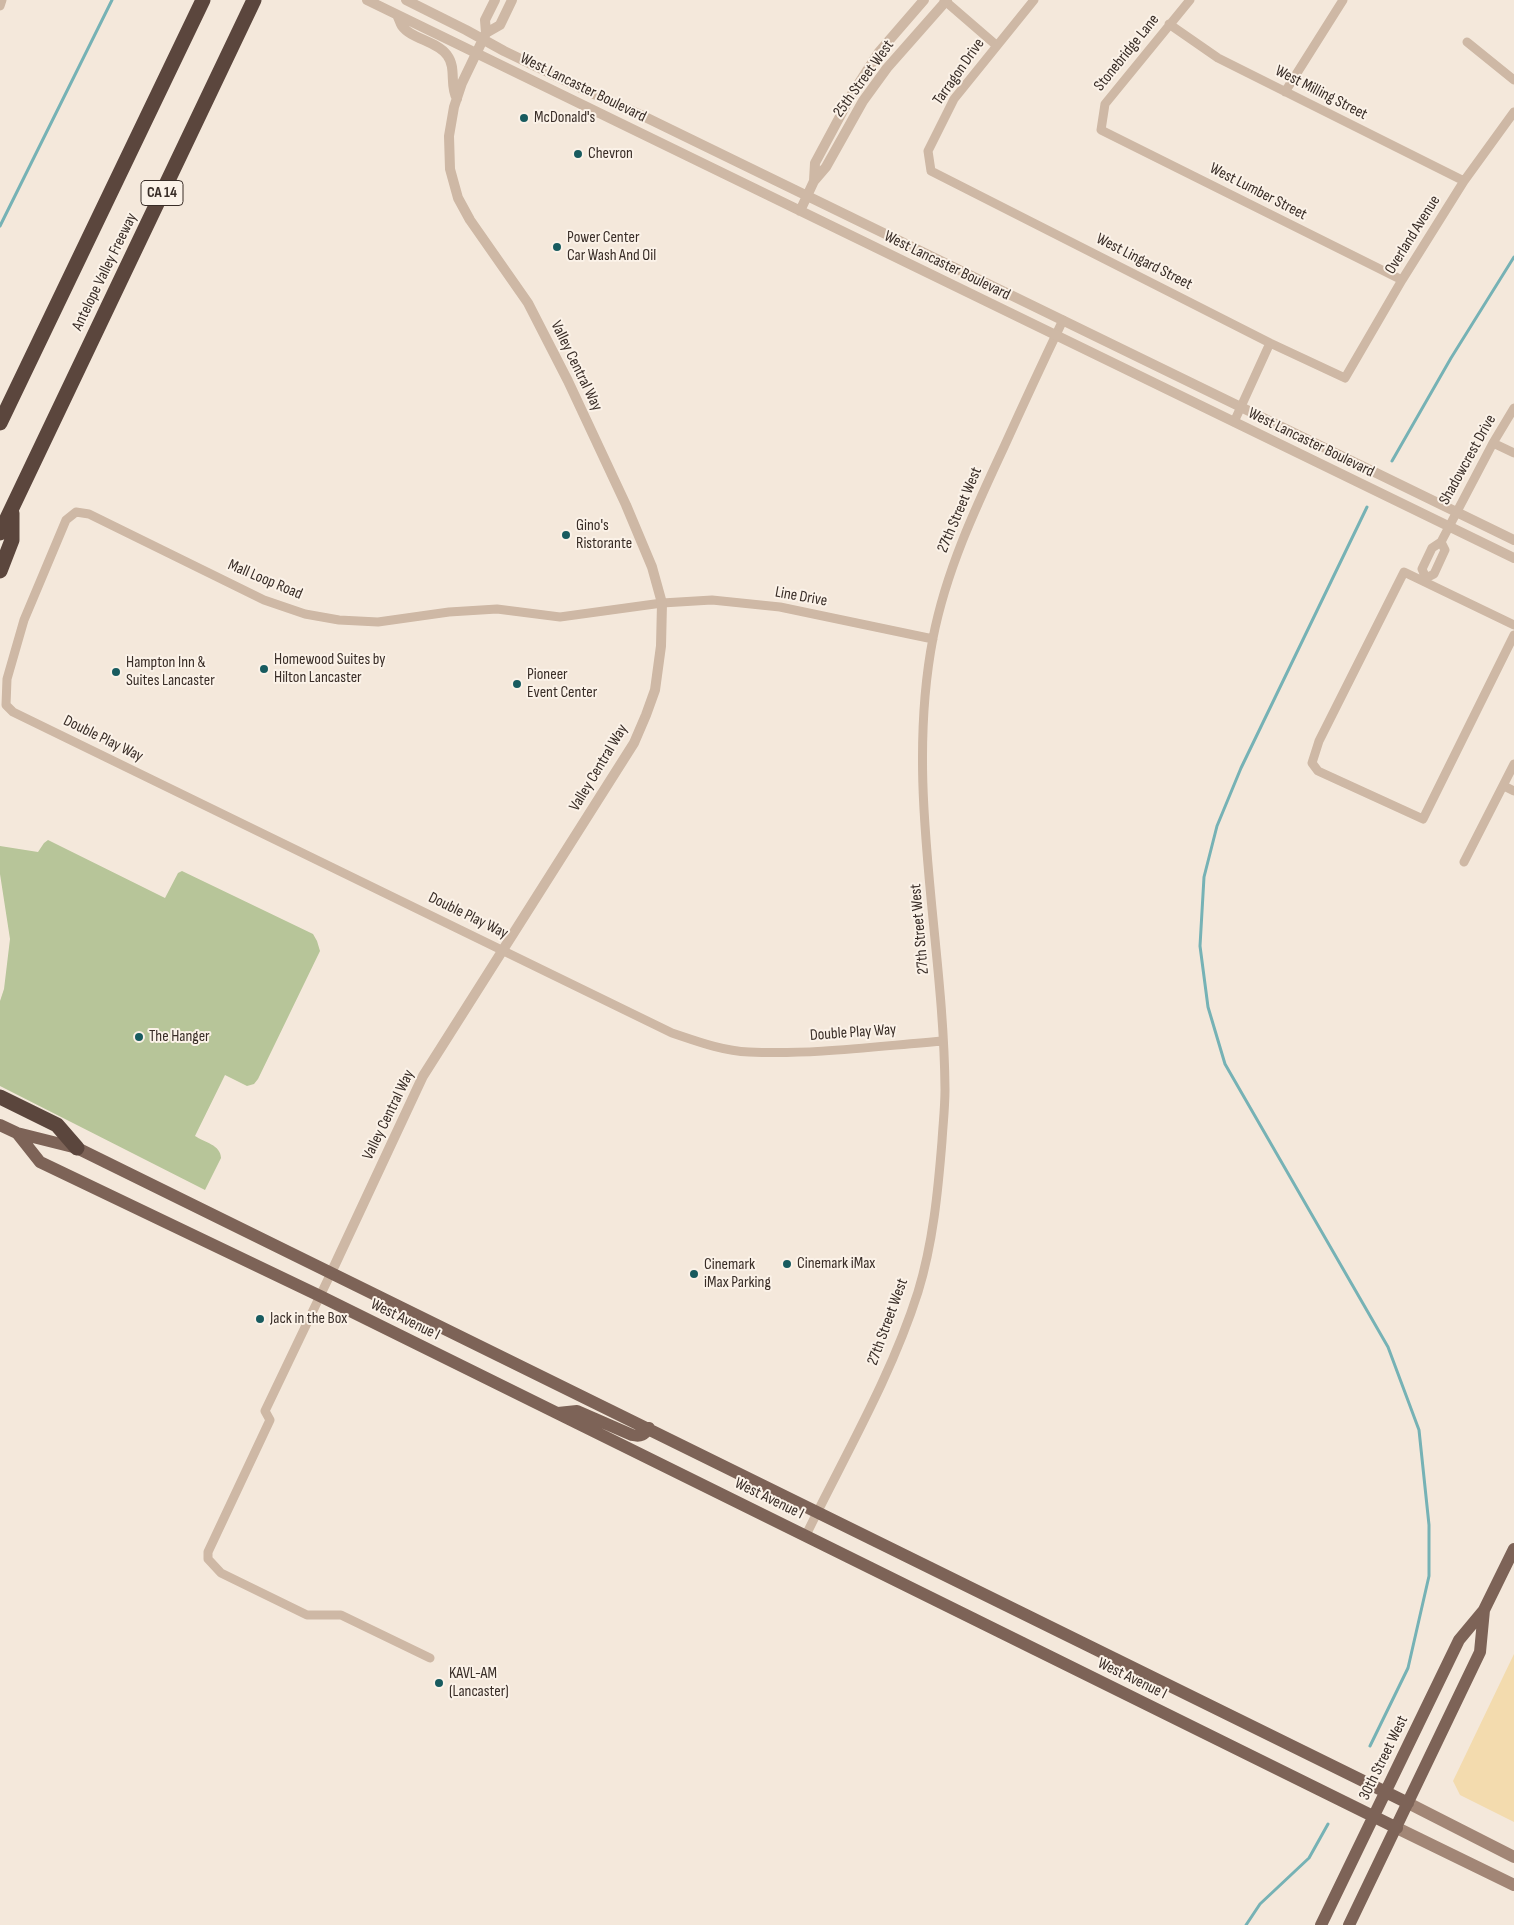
<!DOCTYPE html>
<html>
<head>
<meta charset="utf-8">
<style>
  body { margin:0 }
  canvas { display:block; background:#f4e8db }
</style>
</head>
<body>
<canvas width="1514" height="1925"></canvas>
<script>
const context = document.querySelector('canvas').getContext('2d');
context.lineJoin = 'round';
function paint(path, color) { context.fillStyle = color; context.fill(path, 'evenodd'); }
function strokePath(path, color, width, dash) { context.strokeStyle = color; context.lineWidth = width; context.lineCap = dash ? 'butt' : 'round'; context.setLineDash(dash || []); context.stroke(path); }
function drawText(font, color, halo, rows, align = 'center') {
  context.font = font + ' "Sofia Sans Condensed",sans-serif'; context.lineWidth = 4; context.setLineDash([]); context.textBaseline = 'middle'; context.strokeStyle = halo; context.fillStyle = color; for (const [text, x, y, turn = 0] of rows) {
    context.save(); context.translate(x, y); context.rotate((+turn || 0) * Math.PI / 180); context.textAlign = isNaN(turn) ? turn : align; if (halo) context.strokeText(text, 0, 0); context.fillText(text, 0, 0); context.restore();
  }
}
paint(new Path2D(`
  M48 840 165 898 178 873 182 871 313 934 317 941 320 951 258 1079 254 1084 247 1086 225 1075 195 1136C204 1142 221 1145 221 1158L205 1190 0 1086V1001L4 989 10 939 0 874V846L38 852 44 843Z`), '#b7c599');
paint(new Path2D(`
  M1514 1654V1822L1460 1795 1453 1781Z`), '#f3dbae');
strokePath(new Path2D(`
  M0 226 112 0
  M1392 461 1451 358 1514 257
  M1367 507 1241 768 1217 826 1204 877 1200 946 1208 1007 1225 1064 1388 1347 1419 1430 1429 1525V1576L1408 1668 1370 1746
  M1246 1925 1260 1904 1309 1858 1328 1824`), '#76b2b5', 3);
strokePath(new Path2D(`
  M944 0 996 45
  M1034 0 954 99 928 151 931 171 1270 343 1345 378 1402 280 1464 181 1514 112
  M1190 0 1105 104 1101 130 1402 280
  M0 6 2 0
  M1169 24 1218 58 1464 181
  M1467 42 1514 80
  M1285 92 1343 0
  M1234 422 1270 343
  M1493 443 1514 453
  M1441 542 1445 550 1434 574 1426 578 1422 569 1432 548 1441 542 1493 443 1514 408
  M1514 625 1404 572 1319 741 1312 763 1318 771 1423 819 1514 635
  M933 639 780 607 712 600 662 603 560 617 497 609 449 612 378 622 339 620 305 614 264 600 89 514 76 512 66 520 24 620 7 679 6 705 13 712 672 1033C696 1041 722 1051 749 1052 813 1055 879 1046 943 1041
  M1504 786 1514 791
  M1464 862 1514 764
  M331 1273 265 1411 270 1420 208 1552V1559L221 1573 307 1615H341L430 1658
  M806 1535C845 1455 891 1377 918 1292 933 1243 938 1191 942 1141 943 1124 945 1107 945 1090 944 939 904 788 933 638 946 571 975 509 1004 447 1023 405 1043 362 1063 320`), '#ceb8a5', 9);
strokePath(new Path2D(`
  M367 0 1514 558
  M406 0 466 30 504 51 587 91 641 115 1514 540
  M397 15C399 18 400 23 402 26 411 39 437 41 447 55 457 68 449 85 457 99
  M486 33 485 20 495 0
  M814 181 815 163 852 94 879 52 924 0
  M800 211 814 181 826 167 863 101 887 68 947 0
  M331 1273 423 1076 634 743 646 715 655 690 661 646 662 603 652 567 626 505 568 381 528 303 470 220 458 198 450 169 449 136 454 107 462 83 486 33 500 25 512 0`), '#ceb8a5', 10);
strokePath(new Path2D(`
  M1408 1803 1514 1857
  M1397 1828 1514 1885`), '#a28676', 12);
strokePath(new Path2D(`
  M0 1125 17 1133 77 1148 1408 1803
  M17 1133 40 1162 320 1296 1397 1828
  M558 1413 577 1411 632 1435C641 1437 644 1435 649 1428
  M1321 1925 1459 1640 1484 1610 1514 1549
  M1349 1925 1480 1652 1484 1610`), '#7d6357', 12);
strokePath(new Path2D(`
  M0 423 203 0
  M0 533 254 0
  M0 571 12 540V513
  M0 1097 57 1125 77 1148`), '#5b463d', 15);
for (const [x, y, r, color] of [
  [524,118,5,"#185b5f"],
  [578,154,5,"#185b5f"],
  [557,247,5,"#185b5f"],
  [566,535,5,"#185b5f"],
  [264,669,5,"#185b5f"],
  [116,672,5,"#185b5f"],
  [517,684,5,"#185b5f"],
  [139,1037,5,"#185b5f"],
  [787,1264,5,"#185b5f"],
  [694,1274,5,"#185b5f"],
  [260,1319,5,"#185b5f"],
  [439,1683,5,"#185b5f"]
]) { const dot = new Path2D(); dot.arc(x, y, r, 0, 2 * Math.PI); context.fillStyle = color; context.fill(dot); strokePath(dot, '#fbf2e8', 2); }
for (const [x, y, w] of [
  [162,193,42]
]) { const box = new Path2D(); box.roundRect(x - w / 2, y - 12.5, w, 25, 4); context.fillStyle = '#fbf2e8'; context.fill(box); strokePath(box, '#392d27', 1); }
drawText('bold 15px', '#392d27', null, [
  ["CA 14",162,193]
]);
drawText('16px', '#392d27', '#fbf2e8', [
  ["Stonebridge Lane",1127,53,-51],
  ["Tarragon Drive",959,72,-55],
  ["25th Street West",864,79,-54],
  ["West Lancaster Boulevard",583,88,26],
  ["West Milling Street",1321,93,27],
  ["West Lumber Street",1258,192,27],
  ["Overland Avenue",1413,235,-58],
  ["West Lingard Street",1144,262,27],
  ["West Lancaster Boulevard",947,266,26],
  ["Antelope Valley Freeway",105,272,-64],
  ["Valley Central Way",576,366,64],
  ["West Lancaster Boulevard",1311,443,26],
  ["Shadowcrest Drive",1468,460,-61],
  ["27th Street West",960,510,-67],
  ["Mall Loop Road",265,580,23],
  ["Line Drive",801,597,10],
  ["Double Play Way",103,739,26],
  ["Valley Central Way",599,768,-59],
  ["Double Play Way",468,916,26],
  ["27th Street West",920,929,-95],
  ["Double Play Way",853,1033,-4],
  ["Valley Central Way",389,1115,-64],
  ["West Avenue I",405,1320,26],
  ["27th Street West",888,1322,-70],
  ["West Avenue I",769,1499,26],
  ["West Avenue I",1132,1679,26],
  ["30th Street West",1384,1758,-64]
]);
drawText('16px', '#392d27', '#fbf2e8', [
  ["McDonald's",534,118],
  ["Chevron",588,154],
  ["Power Center",567,238],
  ["Car Wash And Oil",567,256],
  ["Gino's",576,526],
  ["Ristorante",576,544],
  ["Homewood Suites by",274,660],
  ["Hilton Lancaster",274,678],
  ["Hampton Inn &",126,663],
  ["Suites Lancaster",126,681],
  ["Pioneer",527,675],
  ["Event Center",527,693],
  ["The Hanger",149,1037],
  ["Cinemark iMax",797,1264],
  ["Cinemark",704,1265],
  ["iMax Parking",704,1283],
  ["Jack in the Box",270,1319],
  ["KAVL-AM",449,1674],
  ["(Lancaster)",449,1692]
], 'left');
</script>
</body>
</html>
